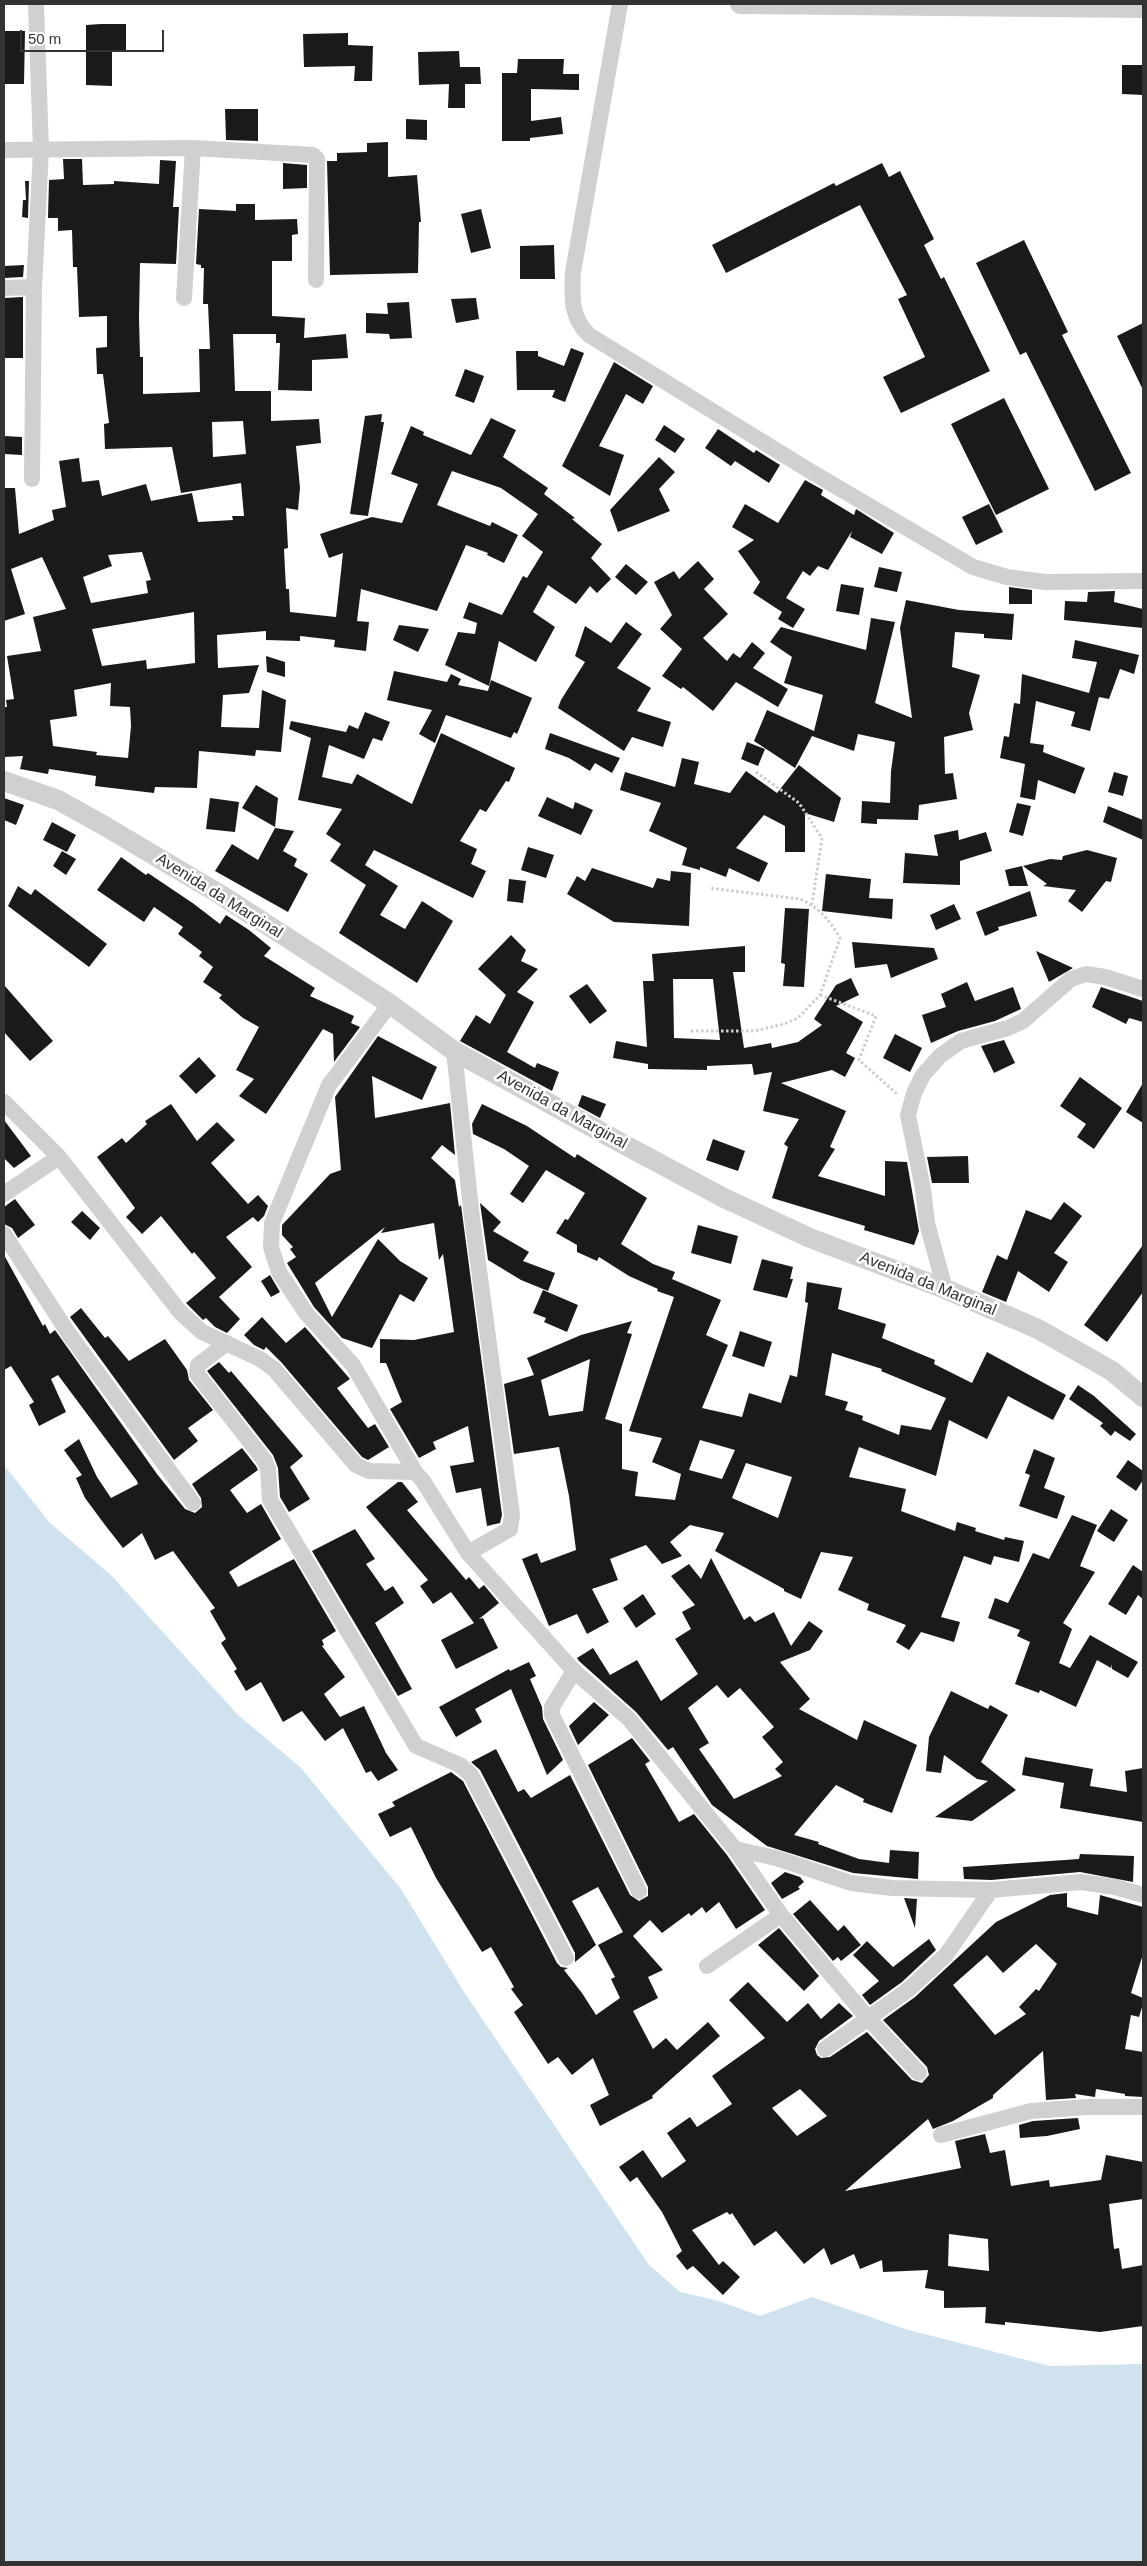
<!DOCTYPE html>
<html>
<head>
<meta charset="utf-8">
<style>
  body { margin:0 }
  #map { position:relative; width:1147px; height:2566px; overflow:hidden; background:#fff; font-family:Helvetica,sans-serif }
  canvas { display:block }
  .frame { position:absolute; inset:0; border:5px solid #333; pointer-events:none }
  .scale { position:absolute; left:20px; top:30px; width:144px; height:22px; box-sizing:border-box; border:2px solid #333; border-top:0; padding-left:6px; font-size:15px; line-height:18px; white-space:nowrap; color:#333; -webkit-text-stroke:4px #fff; paint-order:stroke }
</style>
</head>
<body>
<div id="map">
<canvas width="1147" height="2566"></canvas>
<div class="frame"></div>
<div class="scale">50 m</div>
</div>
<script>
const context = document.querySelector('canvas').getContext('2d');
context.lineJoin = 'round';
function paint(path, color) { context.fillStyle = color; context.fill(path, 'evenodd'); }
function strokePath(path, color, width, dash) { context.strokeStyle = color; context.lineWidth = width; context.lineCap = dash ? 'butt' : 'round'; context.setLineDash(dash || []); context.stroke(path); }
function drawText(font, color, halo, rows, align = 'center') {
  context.font = font + ' Helvetica,sans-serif'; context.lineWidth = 5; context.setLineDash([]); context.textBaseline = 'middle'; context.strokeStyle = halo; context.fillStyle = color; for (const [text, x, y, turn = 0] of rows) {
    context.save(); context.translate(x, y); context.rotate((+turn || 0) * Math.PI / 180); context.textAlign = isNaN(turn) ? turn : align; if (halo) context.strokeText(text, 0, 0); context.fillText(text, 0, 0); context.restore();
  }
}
paint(new Path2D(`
  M4 1465 50 1523 111 1575 238 1715 300 1767 401 1889 464 1992 649 2265 680 2292 719 2301 760 2316 812 2297 905 2329 1050 2366 1143 2364V2562H4Z`), '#cfe2ee');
paint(new Path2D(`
  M101 24H126V50H112V86L86 85V25Z
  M4 31H25L24 84H4Z
  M348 33V45L373 46 372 81H354L355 66 304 67 303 34Z
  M459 51 460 67H480L481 84H465V108H448L449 84 419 85 418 52Z
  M518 59H564L563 74H579V90L531 89V121L561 117 563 134 530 138V141H502V73H517Z
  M1122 65H1143V95L1122 94Z
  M225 109H258V141L226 140Z
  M406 119 427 120V140L406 139Z
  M388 142V177L417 175 421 222H419L418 273 330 275 327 161H337V153L367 152V143Z
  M63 159H82L83 185 114 184V181L159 184 160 160 176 161 173 207H179L176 264 140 263 139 318 140 357H143V394L200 392 199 349H210L208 304H203L204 268H201V265L196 264 199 209 236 211V204H255V220L297 219 298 234 292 235V261H272V316L305 318 304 338 346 334 348 358 312 360V391L278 390 280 343H276V334H233L235 391H271V421L319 419 321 443 296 446 300 488 298 510 286 508 288 548 284 549 286 589H289L290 612 336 617 343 553 329 558 320 534 372 517 402 523 418 484 391 474 411 426 424 432 423 435 471 455 491 418 516 430 503 457 548 488 544 494 575 518 572 519 602 544 591 558 611 579 597 593 590 586 576 604 548 585 533 612 555 627 536 662 499 641 489 686 445 665 458 632 475 634 477 623 463 618 469 602 502 615 523 576 527 578 543 552 522 536 538 514 501 488 452 471 437 505 490 526 492 522 518 535 504 563 487 555 488 553 466 545 437 611 361 589 357 621 369 622 366 651 334 647 335 640 300 636V641L266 640V631L217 635 218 668 259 665 249 693 223 695 221 727 259 728 262 690 286 700 281 752 256 750 255 756 199 751 197 788 155 787 154 793 95 786 96 776 49 769 48 774 20 769 23 756 4 757V707H7L6 700 14 699 7 656 41 651 33 617 66 609 42 557 11 569 25 614 4 621V488H15L19 534 54 520 52 510 66 507 59 461 79 458 82 482 99 480 102 496 146 484 151 501 192 493 198 522 233 520 232 516H244L241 483 181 493 172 447 105 449 104 424 109 423 103 374H97L96 348 107 347V316L79 317 77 267H73L72 230 58 231V218H48L49 180 64 179ZM243 421 246 454 213 457 212 422ZM142 552 151 580 146 581 148 593 91 603 83 577 112 566 108 555ZM194 612 195 663 147 669 146 660 102 666 92 629ZM111 683 110 706 130 707 131 726 128 758 96 755 97 752 53 746 50 720 77 716 74 690Z
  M283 163 307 165V188L283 189Z
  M882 163 889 177 900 171 934 239 924 245 941 279 944 277 990 371 901 413 883 377 925 357 898 299 907 295 860 205 726 273 712 245 834 183 836 186Z
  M25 181H29L28 218 22 217 23 200H26Z
  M481 209 491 248 471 253 461 214Z
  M1024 240 1068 332 1062 335 1131 473 1095 491 1026 352 1020 355 976 263Z
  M554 245 555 279H520V246Z
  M24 265 23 277 4 278V266Z
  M23 297V358H4V298Z
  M476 298 479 319 456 323 451 299Z
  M409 302 412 338 390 339 389 334 366 333V313L388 314 387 303Z
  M1143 323V390L1117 336Z
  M571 348 584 353 565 402 552 397 555 390H517L516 351H538V356L564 366Z
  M614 362 653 386 643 404 626 394 599 446 624 455 610 496 562 466Z
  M465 369 484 376 474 403 455 396Z
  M1004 398 1049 489 996 515 951 424Z
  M382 414 381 422H384L368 516 350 514 365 416Z
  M664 425 685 439 675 453 655 440Z
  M718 429 754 453 756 450 780 465 769 483 735 461 731 466 705 448Z
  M4 436 22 437V455L4 454Z
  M659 457 675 472 659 489 670 511 618 532 610 510Z
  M805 480 823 490 821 495 854 515 856 509 894 533 882 554 850 537 852 531 828 570 818 566 810 576 803 571 786 598 805 609 793 628 778 619 782 612 753 593 760 582 738 551 754 540 732 527 745 504 778 523Z
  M989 504 1003 532 976 545 962 517Z
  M698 561 714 579 704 589 728 614 703 638 727 661 733 653 740 658 752 642 765 653 753 668 788 689 778 707 736 682 713 711 683 687 681 689 662 676 682 649 660 629 672 615 654 582 674 571 679 579Z
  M626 564 648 582 636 595 615 577Z
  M879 567 902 572 897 592 874 587Z
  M841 584 864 588 859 615 836 611Z
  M1009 587 1032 590V604H1009Z
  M1115 591 1114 602 1143 609V628L1064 620 1065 601 1087 602 1088 592Z
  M906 600 959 610 1014 614 1012 640 984 638V634L955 632 952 667 980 675 969 713 973 730 944 737 945 774 953 773 957 799 919 805 918 820 877 819V824L861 823 862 801 890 803 891 771 895 742 858 734 854 751 812 736 795 768 754 741 767 710 814 731 823 695 784 683 792 657 770 642 781 627 866 650 871 618 895 622 875 703 912 718 900 628Z
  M626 622 642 634 617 668 651 688 637 711 671 722 663 747 632 737 624 751 558 708 561 700 585 662 575 656 585 626 611 643Z
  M399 625 429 629 418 652 393 640Z
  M1075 640 1139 655 1134 674 1120 669 1109 699 1099 697 1090 731 1071 726 1075 712 1036 701 1030 743 1044 745 1043 752 1085 768 1075 794 1038 780 1035 800 1020 797 1025 764 1000 758 1004 736 1009 737 1014 703 1020 704 1022 674 1089 693 1097 662 1072 658Z
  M266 656 285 662V677L267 672Z
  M394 671 447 682 451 674 461 679 458 685 488 691 491 680 532 698 517 734 514 732 511 738 446 715 435 743 419 734 432 710 387 700Z
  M365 712 390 722 382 741 373 738 364 759 329 745 322 777 352 784 357 774 412 804 441 733 515 768 509 782 506 781 486 812 480 809 460 841 477 849 471 864 486 871 473 898 374 850 365 865 398 886 380 915 405 929 422 901 453 921 417 983 339 933 366 885 330 861 341 844 326 834 342 809 298 800 311 738 289 729 291 721 346 732 349 725 358 729Z
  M550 733 586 746 620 758 612 773 595 763 590 771 569 758 545 749Z
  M747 742 765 749 758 766 741 759Z
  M682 758 699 762 694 784 730 793 746 771 777 793 799 765 841 798 834 822 805 813V852H785V826L764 815 736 848 768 863 759 882 729 868 726 877 700 867V870L682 865 687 848 649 831 661 803 620 790 625 772 675 787Z
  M1114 772 1128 776 1123 796 1108 792Z
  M256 785 278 798 275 827 242 808Z
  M547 797 573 809 575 802 593 810 581 835 538 816Z
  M4 798 24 805 16 825 4 820Z
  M210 798 239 802 235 832 206 829Z
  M1017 803 1031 806 1023 836 1009 832Z
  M1108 806 1143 820V840L1103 822Z
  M52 822 76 835 67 852 43 840Z
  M275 828 294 831 283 851 297 859 294 866 308 874 288 912 215 871 232 844 258 860Z
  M958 830 959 840 986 832 992 851 960 861V885L903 883 905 853 938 856 934 835Z
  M528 847 554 855 546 878 521 870Z
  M1087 850 1117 858 1111 882 1106 881 1082 912 1068 901 1076 890 1043 886 1047 884 1023 866 1050 859 1062 860 1063 856Z
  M62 851 76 859 66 875 53 866Z
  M121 857 146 875 148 873 194 904 220 924 226 915 249 930 271 948 264 956 315 988 310 996 354 1016 351 1023 360 1027 334 1062 333 1034 323 1029 266 1114 239 1096 254 1079 236 1070 259 1027 243 1018 219 998 222 995 203 982 213 967 199 956 202 952 178 934 183 927 154 907 144 922 97 890Z
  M1022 866 1028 886H1009L1005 870Z
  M592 868 653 888 657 878 670 881 671 871 691 873 689 926 614 922 567 894 577 876 585 881Z
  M826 874 871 879 869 898 893 899 892 919 822 911Z
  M509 879 526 881 523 903 507 901Z
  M18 886 31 895 35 889 107 944 89 967 8 906Z
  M1030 891 1037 916 998 927 999 930 985 936 976 912Z
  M954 904 961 919 936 930 930 915Z
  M785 908 809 909 804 987 783 986 785 964 781 963Z
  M511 935 526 950 521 961 538 969 517 992 534 1002 507 1052 535 1068 537 1063 559 1072 552 1091 460 1041 476 1015 490 1024 506 995 478 969Z
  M852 942 934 948 938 959 891 978 887 964 855 968Z
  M745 946V972H733L744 1048 771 1043 772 1048 798 1042 822 1025 814 1019 836 985 851 978 859 995 836 1006 863 1022 846 1053 855 1058 845 1077 832 1070 781 1083 846 1111 830 1147 835 1149 818 1176 885 1196V1161L907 1162 919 1231 914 1245 864 1230 865 1226 772 1198 788 1147 784 1144 799 1119 763 1111 772 1072 754 1075 752 1064 707 1066V1070L648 1069V1064L613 1058 616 1041 647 1047 643 981H654L652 954ZM673 979H713L720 1040 674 1038Z
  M1036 951 1073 968 1049 982Z
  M967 982 975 1001 1013 987 1021 1009 995 1021 958 1031 931 1043 922 1015 946 1007 941 994Z
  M587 984 607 1011 590 1024 569 996Z
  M4 985 53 1041 30 1061 4 1032Z
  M1101 987 1143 1001V1022L1129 1018 1126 1024 1092 1007Z
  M895 1034 922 1048 910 1072 883 1058Z
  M378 1036 437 1067 422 1100 372 1076 375 1118 450 1103 455 1155 442 1145 431 1158 455 1180 459 1207 461 1205 502 1515 500 1523 487 1526 481 1488 456 1493 450 1466 474 1462 468 1426 433 1442 436 1449 419 1458 390 1409 402 1402 386 1363H380V1339L414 1340 454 1332 443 1254 439 1260 434 1223 381 1233 385 1227 315 1283 332 1317 378 1239 400 1261 428 1278 414 1302 400 1294 372 1348 342 1338 314 1307 287 1263 296 1257 290 1249 293 1247 282 1235V1225L330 1174 341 1170 335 1097Z
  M1004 1040 1015 1063 994 1073 981 1046Z
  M199 1057 216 1076 196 1094 179 1076Z
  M1080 1077 1122 1108 1094 1149 1077 1137 1086 1124 1060 1106Z
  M1143 1083V1123L1126 1112Z
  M582 1095 606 1104 600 1118 578 1106Z
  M171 1104 197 1141 217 1122 235 1140 211 1163 248 1204 258 1195 268 1206 264 1216 258 1222 253 1217 226 1237 252 1267 219 1297 240 1319 227 1333 215 1327 206 1318 203 1320 186 1303 216 1278 194 1252 192 1254 161 1216 142 1234 126 1217 135 1208 97 1157 122 1138 126 1143 147 1124 145 1121Z
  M482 1104 527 1126 575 1158 577 1154 647 1198 621 1244 653 1264 675 1272 672 1279 721 1300 706 1335 728 1345 702 1408 742 1417 749 1393 781 1403 790 1375 797 1377 808 1303 805 1302 807 1282 842 1288 838 1309 886 1324 882 1338 935 1360 934 1364 972 1383 987 1352 1066 1395 1053 1420 1008 1396 987 1439 949 1420 936 1476 859 1447 849 1477 906 1489 901 1511 955 1531 957 1522 976 1528 975 1531 1004 1540 1005 1537 1024 1541 1019 1562 994 1556 991 1565 964 1556 941 1617 960 1622 954 1642 921 1632 909 1650 896 1642 906 1625 867 1610 869 1604 838 1590 853 1557 821 1552 801 1599 784 1591V1589L715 1551 724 1533 690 1525 670 1542 682 1556 662 1564 646 1545 610 1559 618 1580 592 1589 609 1622 587 1634 577 1614 549 1626 522 1559 537 1553 541 1563 576 1550 569 1496 559 1447 514 1454 504 1384 534 1375 527 1358 581 1335 632 1321 627 1333 632 1334 605 1419 622 1424V1469L638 1472 635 1496 675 1500 681 1474 652 1462 662 1438 629 1431 674 1297 657 1291 658 1289 629 1276 599 1257 597 1261 577 1252V1245L556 1233 565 1219 568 1220 585 1193 546 1170 523 1203 510 1194 529 1166 504 1149 473 1134 472 1124ZM832 1353 882 1369 881 1371 946 1398 931 1430 901 1425 899 1435 862 1420 863 1416 845 1410 848 1402 825 1395ZM590 1359 583 1411 549 1416 541 1380ZM700 1440 735 1450 722 1479 689 1470ZM746 1463 792 1477 778 1518 732 1498Z
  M4 1120 31 1156 14 1168 4 1158Z
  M713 1139 745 1151 738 1171 706 1160Z
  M968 1156 969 1183H932L927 1157Z
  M15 1199 35 1225 18 1238 12 1228 4 1224V1207Z
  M1064 1202 1082 1216 1054 1253 1068 1262 1049 1292 1018 1271 1006 1302 982 1292 997 1255 1007 1260 1026 1210 1051 1220Z
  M480 1203 501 1222 493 1231 529 1252 523 1261 555 1273 548 1291 521 1280 488 1260Z
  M82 1211 100 1228 90 1240 71 1222Z
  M698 1225 738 1236 731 1264 691 1253Z
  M1143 1245V1292L1107 1342 1084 1325Z
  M4 1255 43 1326 45 1324 50 1334 55 1330 157 1474 185 1509 195 1513 202 1507 201 1498 192 1484 242 1448 256 1466 258 1470 230 1490 247 1513 261 1504 281 1539 229 1572 238 1587 294 1559 336 1631 322 1640 324 1645 322 1646 345 1677 324 1694 340 1717 364 1706 386 1753 398 1770 378 1781 371 1771 366 1773 343 1728 325 1741 302 1711 283 1722 261 1682 246 1691 234 1671 237 1669 221 1643 226 1639 210 1611 215 1608 173 1551 155 1560 142 1533 123 1548 105 1525 85 1498 76 1478 82 1475 64 1450 79 1439 97 1477 111 1498 138 1484 137 1481 58 1375 51 1379 66 1412 39 1426 29 1405 34 1402 11 1366 4 1370Z
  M762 1259 793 1267 790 1279H793L787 1298 753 1290Z
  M270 1275 280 1292 271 1297 261 1281Z
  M543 1290 578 1305 567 1332 544 1322 546 1318 533 1313Z
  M81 1308 105 1338 108 1336 129 1361 165 1339 187 1370 189 1380 213 1410 188 1428 198 1441 174 1460 70 1317Z
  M262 1317 286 1343 305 1327 350 1379 337 1388 368 1428 375 1424 389 1447 368 1460 362 1457 281 1362 266 1347 264 1350 254 1345 244 1335Z
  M740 1331 772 1342 764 1367 732 1356Z
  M219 1362 229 1373 231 1371 303 1456 290 1467 310 1499 289 1512 280 1497 278 1468 273 1455 207 1371Z
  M1078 1385 1094 1396 1136 1434 1130 1441 1115 1431 1111 1436 1100 1426 1103 1423 1069 1399Z
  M1034 1449 1055 1458 1044 1488 1065 1496 1057 1519 1019 1506 1030 1475 1025 1473Z
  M1128 1460 1143 1471V1480L1136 1491 1116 1477Z
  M398 1482H402L418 1502 407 1510 466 1580 469 1577 479 1589 484 1585 499 1603 479 1619 483 1618 498 1648 456 1669 441 1640 474 1623 451 1592 433 1604 420 1586 428 1580 366 1507Z
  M1111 1509 1128 1520 1114 1542 1097 1531Z
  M1072 1515 1097 1525 1080 1566 1095 1572 1063 1623 1072 1629 1059 1663 1070 1668 1090 1635 1138 1662 1128 1678 1112 1669 1111 1664V1668L1097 1660 1076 1707 1040 1690 1039 1693 1015 1684 1030 1642 1017 1636 1020 1630 988 1618 995 1598 1008 1603 1033 1553 1049 1559Z
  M355 1529 375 1559 366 1564 385 1591 393 1586 404 1603 375 1623 412 1689 398 1696 312 1551Z
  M711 1558 744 1620 750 1616 755 1622 774 1612 791 1646 809 1621 823 1631 810 1650 780 1662 810 1699 799 1709 857 1740 864 1720 917 1745 892 1813 863 1802 864 1799 836 1785 794 1835 819 1842 818 1844 859 1859 889 1863 890 1850 919 1852 918 1879 853 1873 767 1846 712 1805 673 1747 668 1750 636 1712 579 1661 577 1658 593 1648 610 1675 637 1660 661 1701 698 1674 675 1639 691 1629 682 1612 695 1605 671 1576 689 1564 701 1579ZM717 1685 728 1698 740 1688 774 1727 762 1737 783 1762 775 1769 782 1776 734 1799 699 1749 709 1743 688 1708Z
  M1133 1565 1143 1572V1599L1138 1595 1126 1615 1108 1604Z
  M643 1594 656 1614 636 1628 623 1608Z
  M529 1662 536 1676 530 1679 542 1707 543 1719 563 1760 547 1775 511 1689 475 1709 482 1722 456 1737 439 1707 509 1669 510 1671Z
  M951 1691 988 1709 990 1705 1008 1715 981 1762 1016 1790 972 1821 935 1817 988 1781 977 1779 944 1755 941 1773 926 1771 929 1737Z
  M594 1702 609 1715 578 1745 569 1726Z
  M632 1738 650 1761 645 1764 679 1822 694 1814 727 1855 765 1910 736 1929 719 1902 706 1913 702 1907 691 1916 689 1913 662 1933 650 1920 633 1936 663 1970 648 1977 658 1998 633 2011 653 2049 666 2038 677 2050 708 2022 720 2036 652 2096 653 2098 600 2126 590 2105 609 2095 593 2058 572 2075 558 2057 548 2064 514 2012 523 2005 511 1989 514 1987 491 1947 482 1952 436 1878 411 1827 390 1837 378 1814 395 1806 392 1802 451 1772 463 1781 557 1963 561 1967 568 1968 564 1970 582 1993 596 2015 620 1998 611 1979 615 1977 598 1945 623 1932 598 1887 572 1901 596 1945 575 1962V1953L480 1770 471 1762 496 1749 518 1792 524 1789 531 1798 570 1775 630 1895 639 1901 648 1896V1887L588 1765Z
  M1025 1757 1093 1769 1090 1786 1127 1792 1125 1771 1143 1768V1822L1060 1808 1064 1783 1022 1775Z
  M1080 1854 1134 1856 1133 1882 1080 1872 991 1880 964 1879 963 1867 1079 1859Z
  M785 1872 800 1877 804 1882 798 1887 800 1889 782 1899 771 1883Z
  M1067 1893V1907L1098 1915 1100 1895 1143 1907V1954L1131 1993 1143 1998V2004L1139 2017 1131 2015 1125 2049 1143 2052V2097L1125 2096V2094L1096 2089 1095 2097 1075 2094 1076 2098 1046 2100 1043 2051 993 2095V2098L953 2121 933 2129 928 2119 845 2191 961 2168 955 2141 985 2134 990 2153 1005 2150 1011 2186 1049 2180 1050 2187 1101 2180 1106 2155 1143 2162V2199L1109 2204 1114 2249 1119 2248 1122 2269 1143 2265V2326L1100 2332 1005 2322V2325L985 2323 986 2307 944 2308V2291L925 2288 928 2270 883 2272 882 2260 860 2269 854 2254 831 2265 824 2248 804 2264 776 2231 754 2246 732 2213 730 2215 727 2212 692 2230 719 2265 723 2261 740 2277 723 2295 693 2266 687 2270 676 2256 682 2251 662 2212 637 2177 630 2182 619 2167 643 2150 662 2178 686 2161 667 2133 690 2117 697 2127 732 2104 712 2076 765 2038 729 2000 748 1982 787 2022 808 2003 821 2019 839 2003 853 2016 819 2041 815 2049 817 2055 821 2058 830 2057 867 2032 912 2080 922 2083 929 2075 927 2067 883 2020 915 1997 996 1922 1050 1895ZM1036 1944 1057 1964 1039 1991 1036 1989 1019 2007 1026 2014 995 2035 953 1985 987 1955 1003 1973ZM800 2089 827 2116 797 2136 772 2108ZM949 2234 988 2239 989 2271 948 2266Z
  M904 1898 917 1899 915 1928Z
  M810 1900 838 1931 844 1925 861 1945 841 1961 838 1957 833 1961 793 1914Z
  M779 1928 819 1976 804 1991 758 1945Z
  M929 1939 936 1950 902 1982 870 2005 862 1995 879 1981 853 1955 867 1941 893 1967Z
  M1078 2118 1080 2129 1047 2136 1020 2138 1019 2125 1033 2121Z`), '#1a1a1a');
strokePath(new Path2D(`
  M756 772 799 803 822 838 812 904
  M820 995 876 1016 859 1060 897 1094
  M691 1031H754L784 1024 798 1018 820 995 840 938C830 921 819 907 800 899L709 888`), '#cdcdcd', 3, [2.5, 2.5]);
strokePath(new Path2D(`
  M620 4 573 272C572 296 570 317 589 335L810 471 973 567 1007 577 1045 582 1143 581
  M4 150 193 148 313 155 317 159 316 280
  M4 288 34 287
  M184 298 193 148
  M32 479 34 287 41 150 36 4
  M390 1004 329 1085 272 1223 271 1247 279 1272 306 1313 353 1365 415 1472
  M454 1051 472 1218 512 1515 510 1529 468 1553 574 1671 629 1719 735 1849 776 1858 851 1883 892 1888 991 1890 1081 1882 1115 1887 1143 1895
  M4 1102 59 1157 180 1312 202 1332 260 1359 274 1369 356 1465 369 1471 415 1472 423 1481 468 1553
  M4 1194 59 1157
  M4 1234 69 1334 193 1503
  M945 1289 927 1223 923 1189 908 1115 914 1093 923 1075 940 1056 961 1041 1008 1028 1023 1021 1071 979 1086 974 1105 977 1143 989
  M227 1343 198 1365 197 1374 265 1461 268 1469 270 1500 416 1746 460 1765 471 1775 566 1958
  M574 1671 552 1707V1715L639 1891
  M781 1915 867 2017 919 2073
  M707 1966 781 1915 735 1849
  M825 2049 908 1990 946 1955 991 1890
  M941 2135 1031 2111 1087 2107H1143`), '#d0d0d0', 16);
strokePath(new Path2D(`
  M740 4 1143 8
  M4 781 58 800 103 825 221 895 390 1004 454 1051 623 1144 724 1198 810 1238 945 1289 1038 1329 1112 1371 1143 1397`), '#d0d0d0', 20);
drawText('16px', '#333', '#fff', [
  ["Avenida da Marginal",219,896,32],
  ["Avenida da Marginal",562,1110,29],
  ["Avenida da Marginal",928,1284,22]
]);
</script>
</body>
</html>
